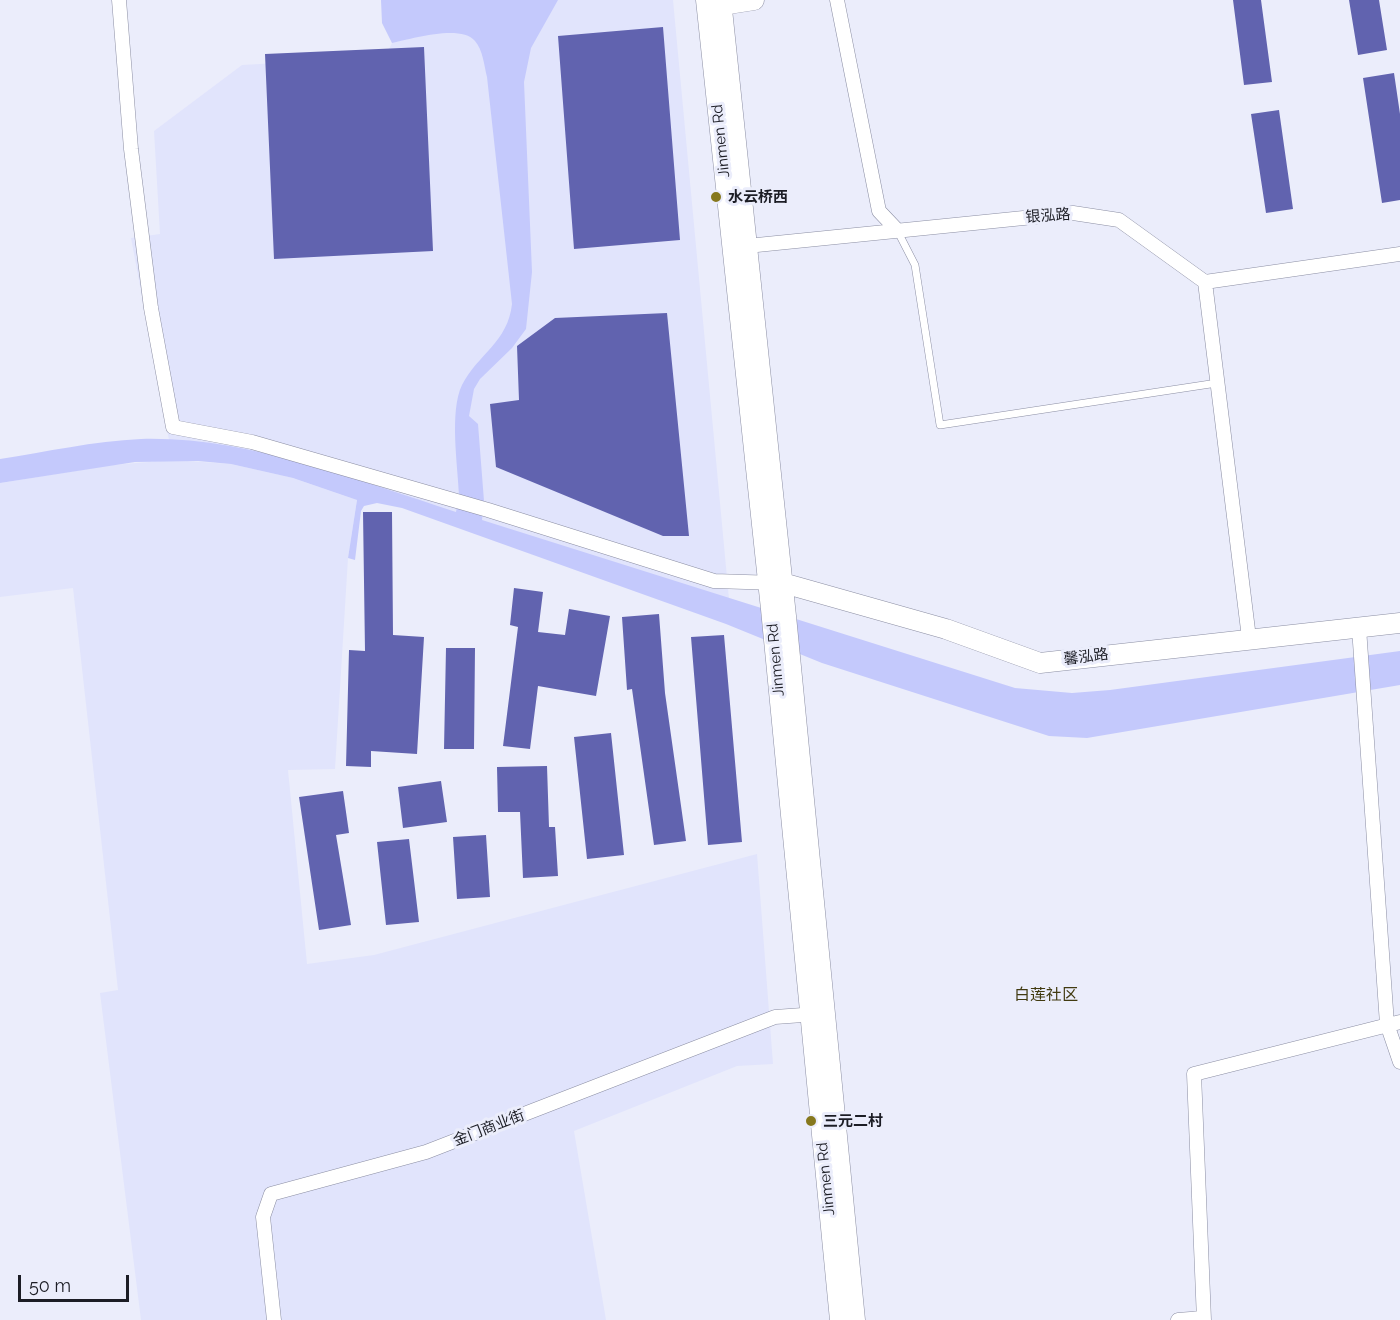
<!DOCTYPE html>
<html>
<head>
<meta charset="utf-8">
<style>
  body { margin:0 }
  #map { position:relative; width:1400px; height:1320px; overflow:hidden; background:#ebedfb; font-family:Raleway,sans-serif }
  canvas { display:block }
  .scale { position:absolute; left:18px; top:1275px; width:111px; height:27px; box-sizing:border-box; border:3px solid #1c1d25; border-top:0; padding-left:8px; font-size:18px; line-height:21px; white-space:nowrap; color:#1c1d25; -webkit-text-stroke:4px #ebedfb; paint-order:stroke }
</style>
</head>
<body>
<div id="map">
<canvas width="1400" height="1320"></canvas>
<div class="scale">50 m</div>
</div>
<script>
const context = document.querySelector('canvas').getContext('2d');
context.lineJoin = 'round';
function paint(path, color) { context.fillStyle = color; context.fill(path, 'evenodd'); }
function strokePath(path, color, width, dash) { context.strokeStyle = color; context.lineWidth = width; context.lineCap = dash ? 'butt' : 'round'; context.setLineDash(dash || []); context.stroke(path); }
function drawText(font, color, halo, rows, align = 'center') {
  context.font = font + ' Raleway,"Noto Sans SC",sans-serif'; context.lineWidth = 6; context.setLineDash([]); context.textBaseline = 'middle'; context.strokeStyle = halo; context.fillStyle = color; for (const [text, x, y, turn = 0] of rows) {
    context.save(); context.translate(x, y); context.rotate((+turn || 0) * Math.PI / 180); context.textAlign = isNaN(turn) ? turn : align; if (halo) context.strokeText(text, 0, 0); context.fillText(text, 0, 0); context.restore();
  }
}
paint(new Path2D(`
  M547 0H673L729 599 270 455 206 443 169 440 131 238 160 234 154 131 242 65 385 57 392 43Z
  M173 460 231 464 293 478 357 500 348 558 335 769 288 770 307 964 374 955 757 854 773 1064 737 1066 574 1131 606 1320H141L100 993 118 990 73 588 0 597V483L112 465Z`), '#e1e4fc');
paint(new Path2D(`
  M381 0H558L531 48 524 82 532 272 526 329 512 348 480 379 474 389 469 416 478 424 484 501 482 520 1015 688 1072 693 1110 690 1400 651V685L1087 738 1049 736 822 663 726 624 402 508 377 503 364 506 361 511 355 560 348 558 357 500 293 478 231 464 198 461 135 462 0 483V459C46 452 94 441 141 439 247 436 356 480 456 512L459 496C458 466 449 412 462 385 478 354 508 342 512 304L487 77C484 65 483 50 475 41 461 24 411 39 392 43L382 23Z`), '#c4c9fc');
paint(new Path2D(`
  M1233 0H1261L1272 82 1244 85Z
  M1349 0H1379L1387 50 1358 55Z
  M663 27 680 240 574 249 558 36Z
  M424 47 433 251 274 259 265 54Z
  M1394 73 1400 114V200L1382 203 1363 78Z
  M1279 110 1293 209 1266 213 1251 114Z
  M667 313 689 536H663L496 467 490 404 519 400 517 346 555 318Z
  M363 512H392L393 635 424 637 417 754 371 751V767L346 766 349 650 365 651Z
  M514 588 543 592 538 632 565 635 569 609 610 616 596 696 538 686 530 749 503 746 518 627 510 625Z
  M659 614 665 693 686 841 654 845 632 689 627 690 622 617Z
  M724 635 742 842 708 845 691 637Z
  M446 648H475L474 749H444Z
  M611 733 624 855 587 859 574 737Z
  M547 766 549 827H555L558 876 523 878 520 812H498L497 767Z
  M441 781 447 822 403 828 398 787Z
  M343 791 349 833 336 835 351 925 319 930 299 797Z
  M486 835 490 897 457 899 453 837Z
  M409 839 419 922 386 925 377 842Z`), '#6163af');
const lane = new Path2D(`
  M897 230 915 265 940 425 1217 383`);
const street = new Path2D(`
  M119 0 131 149 151 308 173 427 252 442 488 510 714 581 777 583
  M837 0 879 211 897 230
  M747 246 1073 213 1119 220 1205 282 1400 254
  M1205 282 1249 638
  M1359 628 1387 1024 1400 1062
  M274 1320 263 1217 271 1194 426 1152 775 1017 817 1014
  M1178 1320 1203 1318
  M1204 1320 1194 1074 1400 1022`);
const secondary = new Path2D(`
  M706 0 771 609 840 1320
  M721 0 786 616 855 1320
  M722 5 754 0
  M783 583 946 629 1040 663 1400 623`);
strokePath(lane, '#8b8ea3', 8);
strokePath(street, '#8b8ea3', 15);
strokePath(secondary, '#8b8ea3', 21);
strokePath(lane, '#fff', 7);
strokePath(street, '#fff', 14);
strokePath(secondary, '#fff', 20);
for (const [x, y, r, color] of [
  [716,197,6,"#86781d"],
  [811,1121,6,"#86781d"]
]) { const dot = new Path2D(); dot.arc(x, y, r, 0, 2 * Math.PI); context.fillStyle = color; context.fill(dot); strokePath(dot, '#ebedfb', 2); }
drawText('15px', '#1c1d25', '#ebedfb', [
  ["Jinmen Rd",721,141,-96],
  ["银泓路",1048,216,-4],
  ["馨泓路",1086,657,-7],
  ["Jinmen Rd",776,660,-95],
  ["金门商业街",489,1128,-21],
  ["Jinmen Rd",826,1179,-96]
]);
drawText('bold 15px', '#1c1d25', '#ebedfb', [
  ["水云桥西",728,197],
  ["三元二村",823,1121]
], 'left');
drawText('16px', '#413a10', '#ebedfb', [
  ["白莲社区",1046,995]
]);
</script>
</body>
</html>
